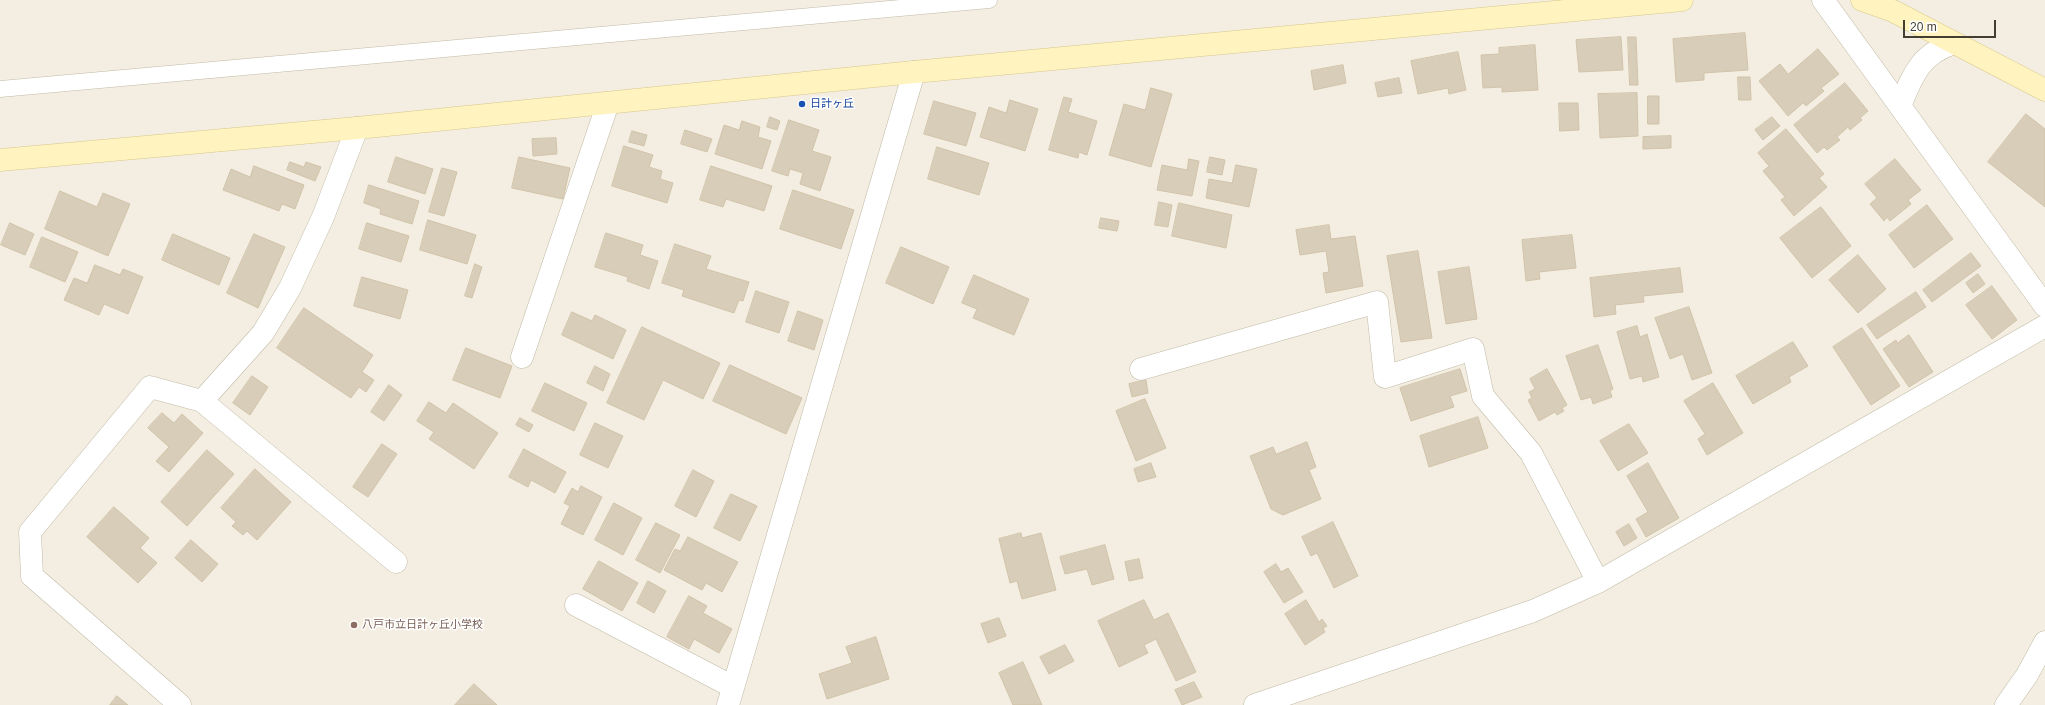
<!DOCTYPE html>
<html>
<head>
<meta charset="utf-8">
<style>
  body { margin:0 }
  #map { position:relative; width:2045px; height:705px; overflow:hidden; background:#f3eee1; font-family:Helvetica,sans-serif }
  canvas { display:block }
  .scale { position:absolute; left:1903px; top:20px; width:93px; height:18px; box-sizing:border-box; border:2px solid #443e32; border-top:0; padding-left:5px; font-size:12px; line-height:14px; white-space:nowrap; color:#443e32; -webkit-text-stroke:3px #fff; paint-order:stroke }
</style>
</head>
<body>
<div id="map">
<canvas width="2045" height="705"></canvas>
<div class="scale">20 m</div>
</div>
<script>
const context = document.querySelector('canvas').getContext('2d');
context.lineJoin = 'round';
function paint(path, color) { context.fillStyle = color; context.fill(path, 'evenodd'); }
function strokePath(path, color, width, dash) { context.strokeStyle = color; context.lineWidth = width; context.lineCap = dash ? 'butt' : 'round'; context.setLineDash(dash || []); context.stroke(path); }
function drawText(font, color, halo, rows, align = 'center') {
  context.font = font + ' Helvetica,"Noto Sans JP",sans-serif'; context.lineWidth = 3; context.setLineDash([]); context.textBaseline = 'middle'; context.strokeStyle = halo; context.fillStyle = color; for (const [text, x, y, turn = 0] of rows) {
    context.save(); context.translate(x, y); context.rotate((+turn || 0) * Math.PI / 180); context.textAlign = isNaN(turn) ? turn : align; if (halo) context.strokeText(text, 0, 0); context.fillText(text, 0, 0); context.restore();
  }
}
const building = new Path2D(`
  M1745 33 1748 70 1704 73V80L1676 82 1673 39Z
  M1621 37 1623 70 1579 72 1576 40Z
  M1628 37H1636L1638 85H1630Z
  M1535 45 1538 90 1502 92V87L1483 88 1481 55 1499 54V48Z
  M1818 49 1839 74 1821 88 1824 91 1806 106 1803 103 1788 116 1759 81 1780 64 1788 74Z
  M1458 52 1466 90 1449 94 1448 88 1418 94 1411 61Z
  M1343 65 1346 83 1314 90 1311 71Z
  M1738 77H1750L1751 100H1739Z
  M1399 78 1402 93 1378 97 1375 83Z
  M1845 83 1868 111 1860 118 1862 120 1850 130 1848 127 1837 137 1840 140 1827 150 1824 147 1817 153 1794 125Z
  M1151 88 1172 94 1151 167 1109 155 1124 104 1145 110Z
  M1637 93 1638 136 1600 138 1598 94Z
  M1648 96H1659V124H1648Z
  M1064 97 1072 99 1068 112 1097 121 1087 155 1079 152 1078 158 1049 150Z
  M1010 100 1038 109 1025 151 980 137 989 107 1006 113Z
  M934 101 976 113 966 146 924 134Z
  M1559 103H1578L1579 130 1560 131Z
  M2026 114 2045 129V207L1988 162Z
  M770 117 780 121 777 130 767 127Z
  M1772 117 1780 126 1763 140 1755 130Z
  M789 120 819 130 812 151 831 157 820 191 800 184 803 173 790 169 788 176 772 171Z
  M742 121 760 127 758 137 771 141 762 169 715 154 724 125 739 130Z
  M1786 129 1824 174 1819 178 1827 187 1794 216 1781 200 1785 197 1763 171 1769 166 1758 153Z
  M685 130 712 139 707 152 681 144Z
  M632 131 647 135 644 146 629 142Z
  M1671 136V148L1643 149V137Z
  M556 138 557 154 533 156 532 139Z
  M624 146 653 155 649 167 662 171 660 179 673 183 667 203 612 186Z
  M937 147 989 163 979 195 928 179Z
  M396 157 433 169 425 194 388 182Z
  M519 157 570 168 563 199 512 188Z
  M1210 157 1225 160 1222 175 1207 172Z
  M1189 159 1199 161 1192 196 1157 190 1162 165 1187 170Z
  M1895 159 1921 190 1908 200 1911 204 1890 221 1887 217 1884 221 1870 204 1877 198 1865 184Z
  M290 162 304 167 306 162 321 167 315 181 287 170Z
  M1236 165 1257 169 1249 207 1206 198 1209 179 1232 183Z
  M254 166 304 185 295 209 282 204 279 211 223 190 231 169 250 177Z
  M711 166 772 186 764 211 726 199 723 207 700 200Z
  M442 168 457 172 444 216 429 212Z
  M369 185 419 201 412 224 380 214 381 209 364 203Z
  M793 190 854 210 841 249 780 229Z
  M60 191 97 207 103 193 130 204 108 256 45 229Z
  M1159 202 1172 205 1168 227 1155 225Z
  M1179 203 1232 215 1226 248 1172 236Z
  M1927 205 1953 239 1914 268 1889 235Z
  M1821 207 1851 246 1812 278 1780 238Z
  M1101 218 1119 221 1117 231 1099 228Z
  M428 220 476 235 467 264 420 250Z
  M10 223 34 234 25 255 1 245Z
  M367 223 409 236 401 262 359 249Z
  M1329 225 1331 239 1355 236 1363 286 1326 293 1323 273 1329 272 1326 251 1300 255 1296 230Z
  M606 233 643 245 640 255 658 261 649 289 627 281 628 277 595 267Z
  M173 234 230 258 219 285 162 260Z
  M254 234 285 247 258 308 227 293Z
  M1572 235 1576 268 1539 272 1540 279 1526 281 1522 240Z
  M42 237 78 252 65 282 30 267Z
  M675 244 711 256 706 269 749 282 743 301 739 300 734 313 682 296 684 290 662 283Z
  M901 247 949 267 933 304 886 283Z
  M1418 251 1432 338 1401 342 1387 256Z
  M1971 253 1981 266 1932 302 1923 290Z
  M1858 255 1886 289 1858 313 1829 280Z
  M475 264 482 267 472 298 465 296Z
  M95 265 120 275 123 269 143 277 128 314 104 304 99 315 64 300 74 278 87 283Z
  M1469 267 1477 319 1446 324 1438 272Z
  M1680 268 1683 292 1643 296 1644 302 1615 305 1616 314 1594 317 1590 278Z
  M1978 274 1985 284 1973 293 1966 283Z
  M974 275 1029 299 1014 335 973 318 977 309 962 303Z
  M362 277 408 290 400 319 354 306Z
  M1992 286 2017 320 1992 339 1966 305Z
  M756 291 789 302 779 333 746 322Z
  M1916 292 1926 307 1877 339 1867 325Z
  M1689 307 1712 373 1692 380 1683 354 1670 359 1655 318Z
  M304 308 373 355 362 372 374 380 366 392 359 387 351 398 277 348Z
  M798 311 823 320 814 350 788 341Z
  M572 312 592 321 595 315 626 330 613 359 562 335Z
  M1637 326 1640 337 1647 334 1659 377 1643 382 1642 376 1630 379 1617 332Z
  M642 327 720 363 703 399 663 380 644 420 607 403Z
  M1862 328 1900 386 1871 405 1833 347Z
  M1909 335 1933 372 1909 387 1883 349 1896 340 1897 343Z
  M1793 342 1808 366 1789 377 1791 382 1753 404 1736 376Z
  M1598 345 1613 389 1610 391 1612 397 1593 404 1591 397 1581 400 1566 356Z
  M466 348 512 366 500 398 453 380Z
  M730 365 802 398 786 434 713 401Z
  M595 366 610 374 603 391 587 383Z
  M1460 369 1467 391 1450 396 1454 407 1411 421 1400 388Z
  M1547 369 1567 405 1562 408 1564 411 1557 415 1555 412 1539 421 1528 400 1532 398 1529 392 1535 389 1530 379Z
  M252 376 268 387 250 415 233 403Z
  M1146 380 1148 393 1132 397 1129 384Z
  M545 383 587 403 574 431 532 411Z
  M1713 383 1743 433 1707 455 1698 439 1705 434 1684 401Z
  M389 385 402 395 384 421 371 412Z
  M1145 399 1166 448 1136 461 1116 411Z
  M429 402 446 413 453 403 498 433 474 469 429 439 434 432 417 421Z
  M162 413 174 423 182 414 203 433 169 472 156 461 169 447 148 428Z
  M1478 417 1488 448 1429 467 1420 436Z
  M520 418 533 425 529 432 516 425Z
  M595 423 623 436 608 468 580 455Z
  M1629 424 1648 453 1618 471 1600 441Z
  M1307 442 1316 467 1309 470 1321 499 1283 515 1271 509 1250 456 1273 447 1276 454Z
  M382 444 397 454 368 497 353 487Z
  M524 449 566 472 555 493 531 480 528 487 509 477Z
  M207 450 234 474 187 526 161 502Z
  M1151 463 1156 477 1138 482 1134 469Z
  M1648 463 1679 518 1646 537 1636 519 1648 512 1627 476Z
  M255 469 291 502 257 540 247 531 243 535 232 526 236 522 221 508Z
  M693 470 714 481 696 517 675 506Z
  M581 486 602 497 583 535 561 524 570 506 564 503 572 488 578 492Z
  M731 494 757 506 740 541 714 528Z
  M614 503 642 518 623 555 595 540Z
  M114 507 149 538 140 548 157 563 138 583 87 537Z
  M1333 522 1358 576 1334 588 1317 553 1311 556 1302 537Z
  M656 523 680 535 660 573 636 560Z
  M1629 524 1637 538 1624 546 1616 532Z
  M1021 533 1022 538 1041 533 1056 590 1022 599 1017 581 1010 583 999 539Z
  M688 537 738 562 722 592 706 583 702 590 664 570 675 549 680 551Z
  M191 540 218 564 202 582 175 558Z
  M1105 545 1114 579 1092 585 1087 569 1065 574 1060 557Z
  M1139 559 1143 578 1129 581 1125 562Z
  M599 561 638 583 622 611 583 589Z
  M1276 564 1281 572 1288 568 1303 592 1284 603 1264 572Z
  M648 581 666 591 654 613 637 603Z
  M689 596 707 606 703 613 732 629 719 653 694 639 689 649 667 637Z
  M1144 600 1154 620 1168 613 1196 672 1176 681 1156 639 1144 645 1148 653 1119 667 1098 621Z
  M1306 600 1319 622 1322 619 1327 626 1323 628 1325 632 1305 645 1285 614Z
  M999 618 1006 636 988 643 981 624Z
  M876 637 889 679 827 699 819 674 852 663 846 647Z
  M1065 645 1074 661 1049 674 1040 657Z
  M1023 662 1042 705H1013L999 673Z
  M1194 682 1202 697 1182 705 1175 690Z
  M474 684 497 705H455Z
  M117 696 128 705H110Z`);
paint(building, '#d8cdb9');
strokePath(building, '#d1c3a9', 1);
const lane = new Path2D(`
  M0 89 989 0`);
const street = new Path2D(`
  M1823 0 2045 306
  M1900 106C1913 75 1920 54 1954 43
  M522 357 608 103
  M1141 369 1377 302 1385 377 1473 349 1483 396 1531 453 1598 582
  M202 401 396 562
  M576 605 733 687
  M180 705 32 576 30 532 150 387 202 401 263 333 290 288 323 217 357 128
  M728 705 914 72
  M1255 705 1533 611 1598 582 2045 326
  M2006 705 2027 675 2045 642`);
const secondary = new Path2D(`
  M1862 0 1893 11 2045 90
  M0 160 357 128 914 72 1682 0`);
strokePath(lane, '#c1baa6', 17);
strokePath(street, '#c1baa6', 23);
strokePath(secondary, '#d7c78c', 23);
strokePath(lane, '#fff', 16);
strokePath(street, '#fff', 22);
strokePath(secondary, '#fff3bf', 22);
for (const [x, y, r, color] of [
  [802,104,4,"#1a4fb4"],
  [354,625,4,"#8d6e63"]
]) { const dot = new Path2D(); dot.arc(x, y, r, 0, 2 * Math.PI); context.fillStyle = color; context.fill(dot); strokePath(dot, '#fff', 1.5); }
drawText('11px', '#164399', '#fff', [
  ["日計ヶ丘",810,104]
], 'left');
drawText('11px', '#785e54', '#fff', [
  ["八戸市立日計ヶ丘小学校",362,625]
], 'left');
</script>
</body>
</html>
